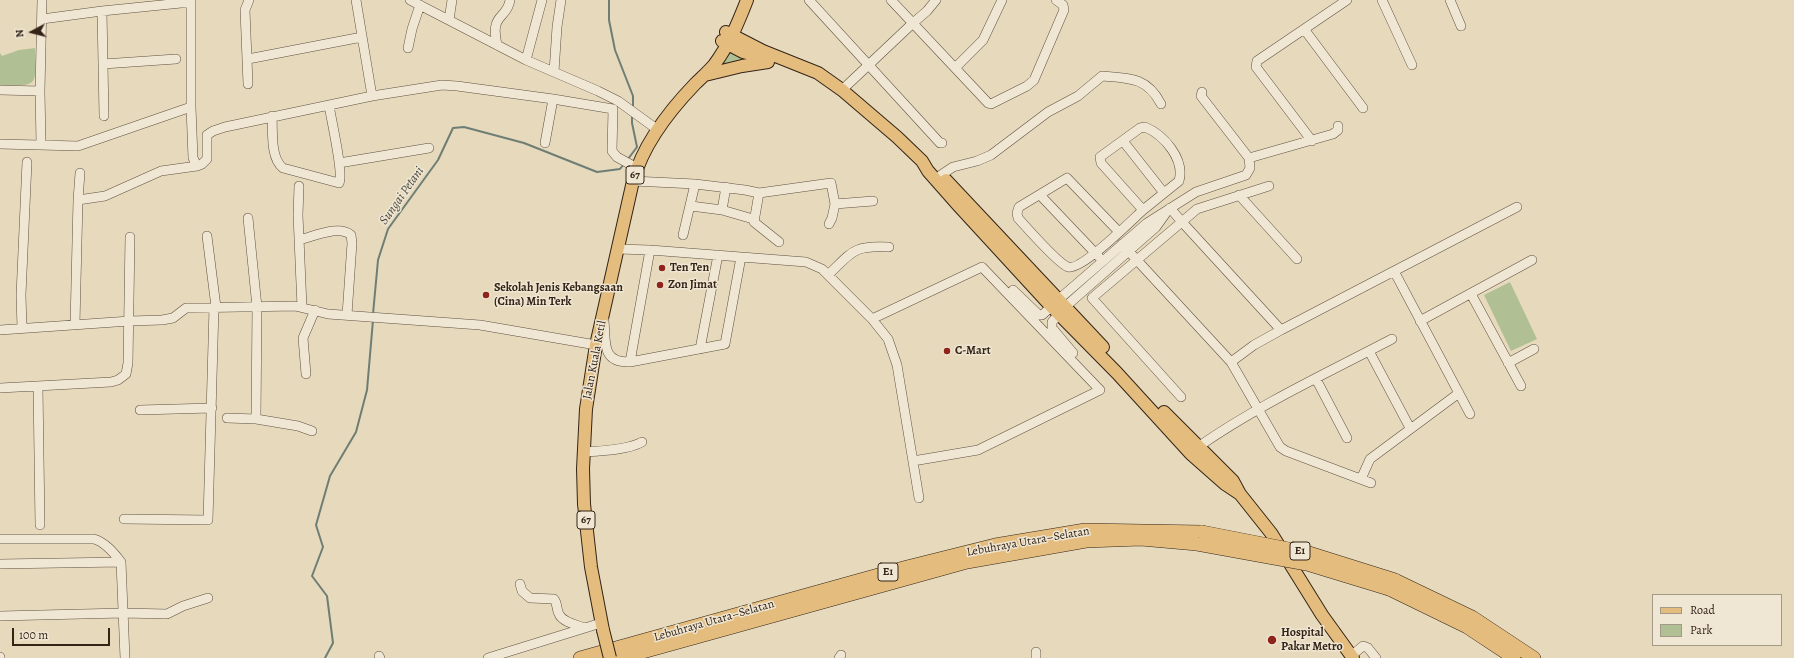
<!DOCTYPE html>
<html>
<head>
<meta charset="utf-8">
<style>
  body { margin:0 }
  #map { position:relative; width:1794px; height:658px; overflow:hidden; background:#e6d9bc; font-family:Alegreya,serif }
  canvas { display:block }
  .legend { position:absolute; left:1652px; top:594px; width:130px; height:52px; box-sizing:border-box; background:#efe6d3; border:1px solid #a49888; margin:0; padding:5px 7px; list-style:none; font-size:12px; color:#342417 }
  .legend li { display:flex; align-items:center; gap:8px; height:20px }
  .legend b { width:20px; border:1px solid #a49888 }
  .north { position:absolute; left:12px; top:12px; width:40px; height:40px; -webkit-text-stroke:3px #efe6d3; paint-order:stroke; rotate:263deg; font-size:11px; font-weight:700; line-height:16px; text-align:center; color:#342417 }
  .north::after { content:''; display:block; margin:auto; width:14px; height:18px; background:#342417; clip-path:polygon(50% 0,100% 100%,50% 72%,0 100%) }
  .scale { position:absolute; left:12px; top:628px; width:98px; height:18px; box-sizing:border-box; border:2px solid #342417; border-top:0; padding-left:5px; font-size:12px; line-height:14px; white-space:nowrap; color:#342417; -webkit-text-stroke:3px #efe6d3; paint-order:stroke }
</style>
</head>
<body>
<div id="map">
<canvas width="1794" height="658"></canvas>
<ul class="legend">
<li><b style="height:5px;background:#e3bc7e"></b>Road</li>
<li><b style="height:11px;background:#b0c094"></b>Park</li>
</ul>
<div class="north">N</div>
<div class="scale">100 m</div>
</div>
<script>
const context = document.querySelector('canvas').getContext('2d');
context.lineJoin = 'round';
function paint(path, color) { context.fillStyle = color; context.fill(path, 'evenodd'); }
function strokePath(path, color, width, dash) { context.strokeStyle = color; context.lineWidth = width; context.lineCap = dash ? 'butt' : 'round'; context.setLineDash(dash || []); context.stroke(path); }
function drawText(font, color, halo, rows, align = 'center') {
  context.font = font + ' Alegreya,serif'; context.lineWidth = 3; context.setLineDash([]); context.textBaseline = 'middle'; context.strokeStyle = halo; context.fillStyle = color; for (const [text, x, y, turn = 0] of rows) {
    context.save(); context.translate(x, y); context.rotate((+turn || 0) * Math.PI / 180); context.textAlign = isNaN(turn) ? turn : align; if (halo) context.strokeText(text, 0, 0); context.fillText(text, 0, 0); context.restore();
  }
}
paint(new Path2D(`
  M35 48C36 87 39 86 0 85V53L2 56 19 50Z
  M729 51 741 55 745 59 742 63 714 71Z
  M1510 282 1537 339 1511 351 1484 295Z`), '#b0c094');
strokePath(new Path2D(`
  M609 0V20L615 50 633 96V109
  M628 159 637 147 632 123V115
  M373 314 378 260 388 229 438 160 453 128 464 127 524 143 597 172 620 169 624 164
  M325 658 333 643 327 596 312 576 323 547 316 525 330 476 356 432 367 390 373 320`), '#6f7e75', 2);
const minor = new Path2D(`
  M356 0 372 96
  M410 0 526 60 598 91 618 101 658 130
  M809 0 940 143H942
  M891 0 988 103 991 104 1027 86 1034 80 1064 10 1063 5 1056 0
  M1382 0 1412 65
  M1450 0 1461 26
  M102 11 104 116
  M42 19 102 11 191 2
  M449 20 452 0
  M1304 29 1363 108
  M497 45C496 39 494 31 496 25 498 15 508 14 510 0
  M408 48 412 29 420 5
  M248 59 362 37
  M526 60 542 0
  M103 64 176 59
  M955 68 983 40 1002 0
  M554 72 557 27 561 0
  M248 84 245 10 249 0
  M0 90 40 91
  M842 90 913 23 927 11 936 0
  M191 107 193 158 197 166
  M272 116C273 131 270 158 283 168L339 183C344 174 331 119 329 105
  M1123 141 1164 193
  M1312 141 1256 67 1257 61 1347 0
  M545 143 553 99
  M0 144 78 146 191 107V0
  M41 144 40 91 42 0
  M1249 158 1333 134 1338 130V126
  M339 163 429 148
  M941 175 953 167 977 161 991 155 1048 112 1078 96 1102 76C1129 78 1147 77 1161 104
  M633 181 695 184 745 190 759 193 831 183 835 204
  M299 186 298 215 302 307
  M726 187 722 210 753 219
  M759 193 754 222 779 242
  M1040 195 1099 257
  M1239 195 1297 259
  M78 200 80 173
  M691 206 722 210
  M1170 208 1182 222 1281 330
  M829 224 832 218 835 204 873 201
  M1119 232 1067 178 1019 207 1017 213 1018 218C1026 227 1059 264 1068 267 1081 271 1131 221 1143 210L1101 163 1100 157 1140 128 1145 127C1164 135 1185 159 1179 181L1143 210
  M683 235 695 184
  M207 236 216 307
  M299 240C313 237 339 224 351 235L352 243 347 315
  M1122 244 1231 362 1280 447 1286 451 1371 483
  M618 249 650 250 806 262 822 269 872 319 888 339 897 365 919 498
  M1394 271 1470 414
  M828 275C852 252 853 245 889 247
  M1013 290 1039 315H1042L1051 307
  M1471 294 1521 386
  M1058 300 1147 223 1196 192 1246 175 1250 168 1249 158 1201 96 1202 92
  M1065 307 1156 227 1166 213
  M1059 314 1052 322V328L1073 353
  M872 319 982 267 1100 390 978 450 913 461
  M604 320C606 342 601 363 630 362L725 344 741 257
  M1420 321 1532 260
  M75 324 78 200 105 196 161 171 197 166 202 164 207 159V135L213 131 225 127 372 96 442 85 457 86 553 99 613 109 612 151 617 157 637 168
  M22 328 21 295 27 162
  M0 330 130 321 162 320 173 318 186 308 295 306 328 314 480 325 596 345
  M700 349 718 255
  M1369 351 1410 428
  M630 362 650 250
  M1231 362 1254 345 1281 330 1517 207
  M1508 363 1534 349
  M306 374 303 338 315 310
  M1316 379 1347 438
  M38 387 40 525
  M0 388 111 382 118 380 126 374 128 363 130 237
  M1181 397 1092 298 1197 209 1269 186
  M140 410 212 408
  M227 418 256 419 257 307 248 218
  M256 419 298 426 312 431
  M1198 447C1258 405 1327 373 1392 339
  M584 452C600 451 628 450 642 442
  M1361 479 1370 459 1459 393
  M124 519 208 520 214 307
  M0 539H94C105 542 114 553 121 562L125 658
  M0 564 121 562
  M520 584 522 591 530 598 554 599C558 604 556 609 559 614 562 622 577 625 585 628
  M0 616 123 613 167 614 183 606 208 598
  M1036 652V658
  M379 656 380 658
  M1351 656 1363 646 1368 648 1376 658
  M0 657V658
  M488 658 601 623
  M839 658 841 655`);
const major = new Path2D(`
  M726 32 763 51 818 73 842 90 897 137 922 161 928 171 958 205 1048 303 1117 373 1191 454 1225 484 1240 494
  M722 41 743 52 769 59
  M705 75 742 66 768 62
  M946 180 1103 347
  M1164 412 1233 481 1240 494 1271 533 1322 615 1353 658
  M603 630 591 567 584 504 583 469 586 409 596 345 633 181C643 145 669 111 695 84 701 78 708 72 714 65 729 45 738 23 747 0`);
const highway = new Path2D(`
  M1395 580 1472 617 1534 658
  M1389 589 1467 627 1514 658
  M580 658 907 567 995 545 1085 530 1202 532
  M621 658 967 562 1086 541 1141 539 1197 544`);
strokePath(minor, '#605140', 10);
strokePath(major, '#342417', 14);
strokePath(highway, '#342417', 14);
strokePath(minor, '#efe6d3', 9);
strokePath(major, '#e3bc7e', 12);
strokePath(highway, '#e3bc7e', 13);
const majorBridge = new Path2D(`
  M603 630 610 658`);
const highwayBridge = new Path2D(`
  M1202 532 1309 553 1395 580
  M1197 544 1307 564 1389 589`);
strokePath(majorBridge, '#342417', 14, []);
strokePath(highwayBridge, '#342417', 14, []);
strokePath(majorBridge, '#e3bc7e', 12);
strokePath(highwayBridge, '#e3bc7e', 13);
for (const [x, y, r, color] of [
  [662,268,4,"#8f2418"],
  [660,285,4,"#8f2418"],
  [486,295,4,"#8f2418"],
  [947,351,4,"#8f2418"],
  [1272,640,5,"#8f2418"]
]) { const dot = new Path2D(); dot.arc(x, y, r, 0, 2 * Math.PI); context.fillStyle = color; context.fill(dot); strokePath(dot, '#efe6d3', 1.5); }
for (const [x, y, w] of [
  [635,175,18],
  [586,520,18],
  [1300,551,20],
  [888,572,20]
]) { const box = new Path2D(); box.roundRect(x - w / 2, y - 9, w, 18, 3); context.fillStyle = '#efe6d3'; context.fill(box); strokePath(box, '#342417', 1); }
drawText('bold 11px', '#342417', null, [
  ["67",635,175],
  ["67",586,520],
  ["E1",1300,551],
  ["E1",888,572]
]);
drawText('bold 12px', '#342417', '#efe6d3', [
  ["Ten Ten",670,268],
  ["Zon Jimat",668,285],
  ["Sekolah Jenis Kebangsaan",494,288],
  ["(Cina) Min Terk",494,302],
  ["C-Mart",955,351],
  ["Hospital",1281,633],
  ["Pakar Metro",1281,647]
], 'left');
drawText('12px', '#342417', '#efe6d3', [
  ["Jalan Kuala Ketil",595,360,-79],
  ["Lebuhraya Utara–Selatan",1028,542,-10],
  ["Lebuhraya Utara–Selatan",714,621,-16]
]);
drawText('italic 13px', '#4c4a3e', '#efe6d3', [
  ["Sungai Petani",402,196,-55]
]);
</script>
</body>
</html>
